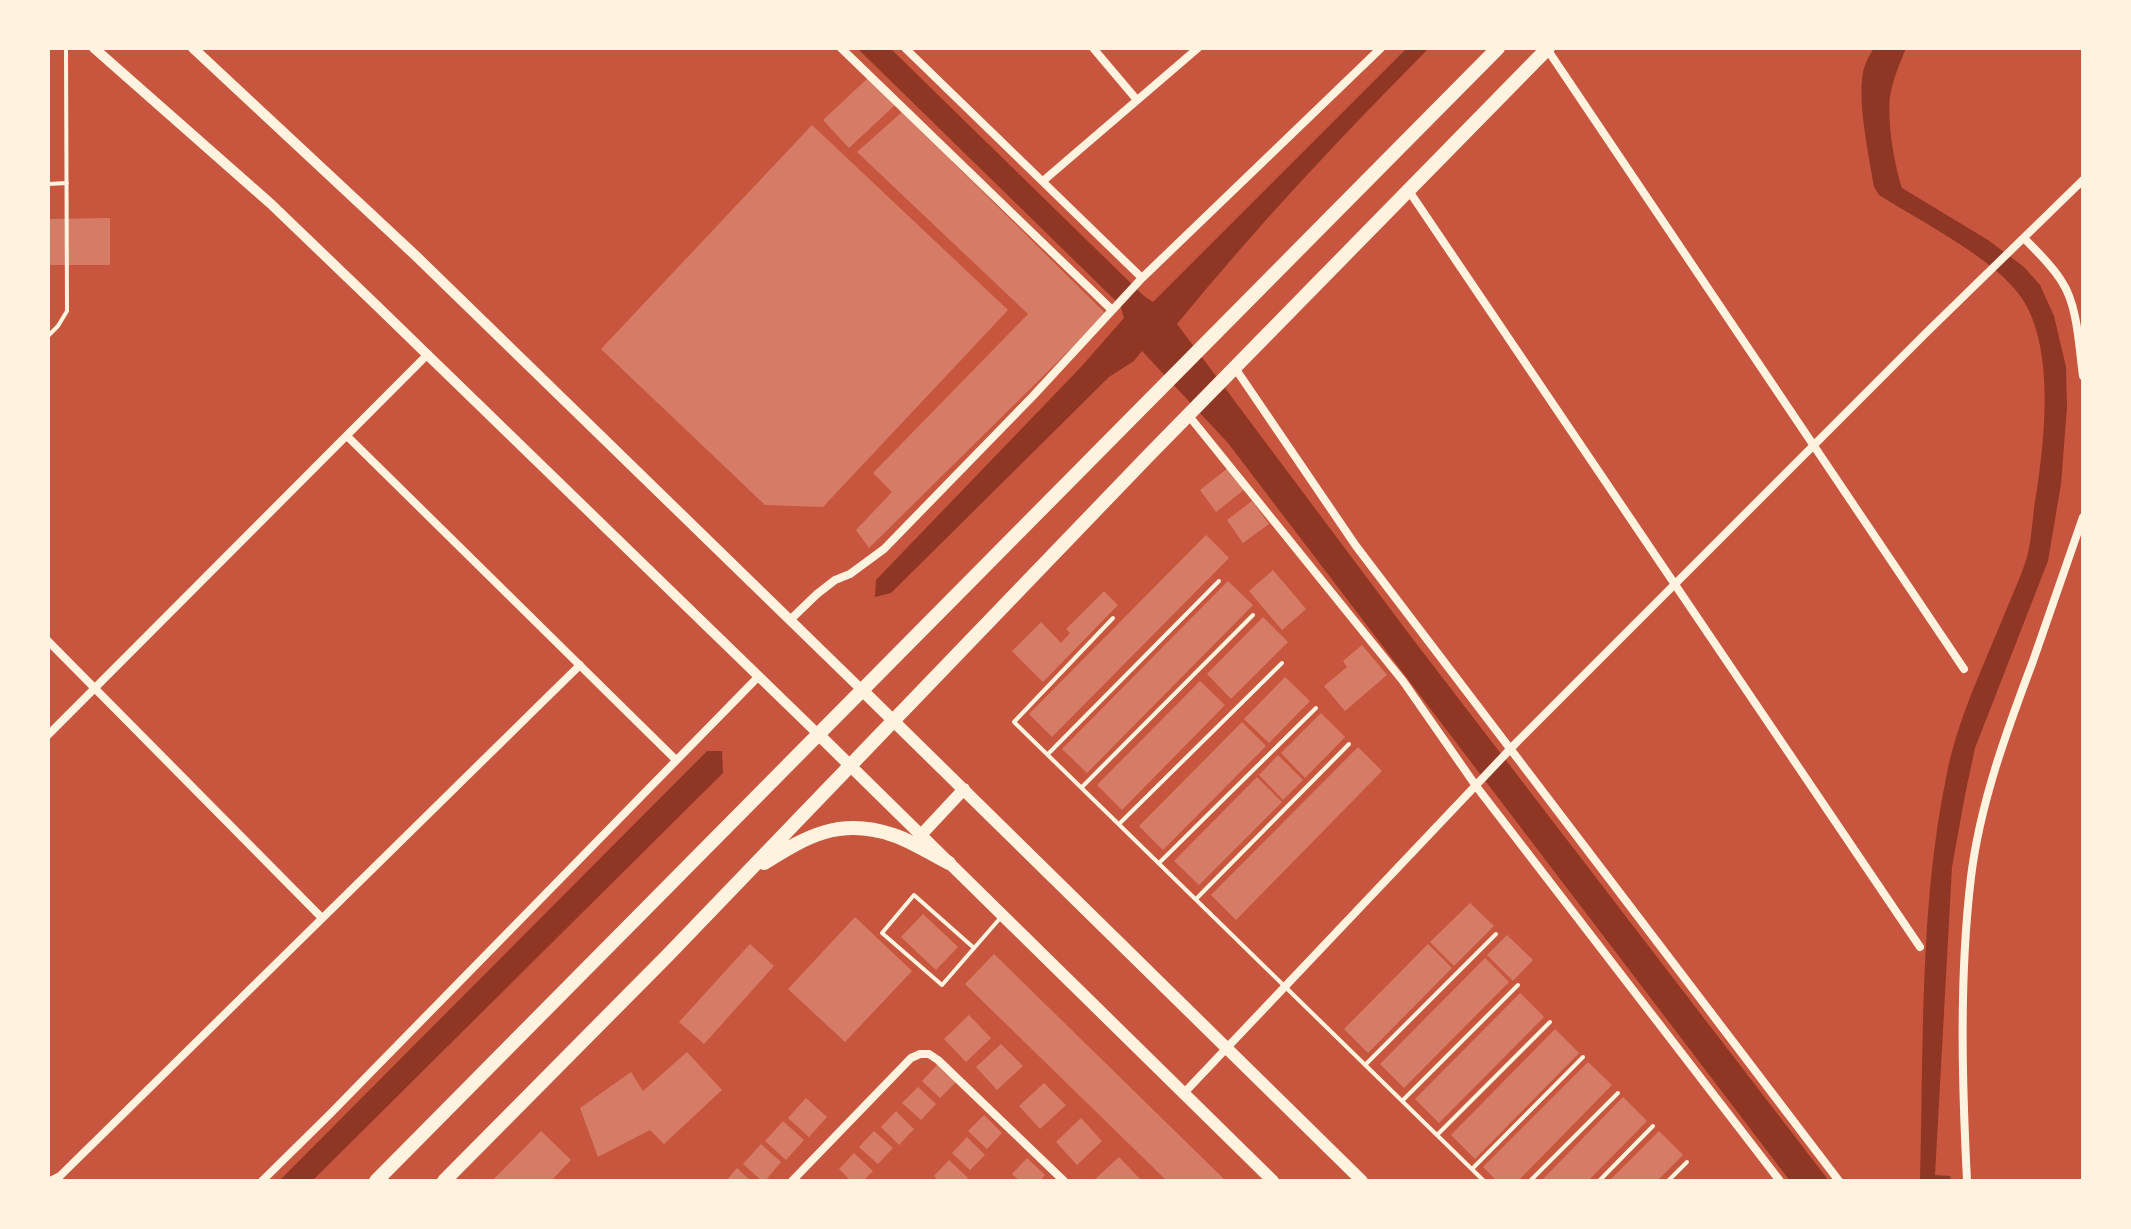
<!DOCTYPE html>
<html>
<head>
<meta charset="utf-8">
<style>
  body { margin:0 }
  #map { position:relative; width:2131px; height:1229px; overflow:hidden; background:#c8553d; font-family:Barlow,sans-serif }
  canvas { display:block }
  .frame { position:absolute; inset:0; border:50px solid #fff3e0; pointer-events:none }
</style>
</head>
<body>
<div id="map">
<canvas width="2131" height="1229"></canvas>
<div class="frame"></div>
</div>
<script>
const context = document.querySelector('canvas').getContext('2d');
context.lineJoin = 'round';
function paint(path, color) { context.fillStyle = color; context.fill(path, 'evenodd'); }
function strokePath(path, color, width, dash) { context.strokeStyle = color; context.lineWidth = width; context.lineCap = dash ? 'butt' : 'round'; context.setLineDash(dash || []); context.stroke(path); }
paint(new Path2D(`
  M857 48H890L1144 296 1153 302 1407 48H1429C1340 138 1257 226 1177 324L1412 638 1829 1181H1790L1228 443 1142 351 1134 361 1109 377 891 593 875 597 876 580 1080 368 1124 318 1120 305Z
  M1874 48H1906C1900 63 1893 79 1890 96 1887 122 1894 163 1902 188L1988 240 2024 267 2040 285 2054 316 2066 367 2067 407 2061 484 2048 561 1975 748 1965 795 1952 867 1935 1175 1950 1176 1951 1181H1920C1924 1047 1919 910 1946 778 1957 719 1985 663 2007 608 2014 591 2022 574 2027 557 2031 542 2032 525 2034 509 2044 450 2057 349 2021 297 1994 258 1920 221 1879 195L1874 187C1869 156 1855 93 1865 65 1867 59 1871 53 1874 48Z
  M707 751H722L723 773 312 1181H279Z`), '#8f3625');
paint(new Path2D(`
  M869 77 895 105 849 148 823 120Z
  M902 112 1106 314 869 548 856 530 892 492 873 473 1028 314 857 152Z
  M812 125 1008 310 823 507 765 505 601 349Z
  M110 218V265H48V219Z
  M1228 468 1245 489 1216 512 1200 490Z
  M1252 501 1269 524 1243 543 1227 520Z
  M1206 535 1229 558 1052 737 1029 714Z
  M1273 570 1306 609 1282 630 1249 591Z
  M1228 581 1253 605 1087 773 1062 749Z
  M1104 591 1118 605 1043 682 1012 651 1041 622 1061 643 1070 633 1066 629Z
  M1263 617 1288 642 1231 699 1207 674Z
  M1362 645 1387 675 1345 711 1324 686 1347 667 1343 661Z
  M1285 677 1310 701 1269 743 1244 719Z
  M1200 681 1225 705 1122 810 1097 785Z
  M1321 713 1345 737 1305 778 1281 753Z
  M1242 722 1266 746 1163 850 1139 826Z
  M1358 747 1382 771 1236 920 1211 895Z
  M1278 755 1303 780 1283 800 1259 775Z
  M1257 777 1282 802 1199 885 1174 861Z
  M1470 903 1494 926 1454 966 1430 942Z
  M923 914 958 947 936 970 901 937Z
  M855 917 912 971 845 1042 788 989Z
  M1507 935 1533 960 1513 981 1487 955Z
  M750 944 774 966 704 1044 679 1022Z
  M1428 944 1452 968 1368 1053 1344 1029Z
  M994 954 1226 1181H1167L965 984Z
  M1485 958 1509 982 1404 1088 1380 1064Z
  M1520 993 1544 1017 1439 1123 1415 1099Z
  M969 1015 991 1038 966 1062 944 1039Z
  M1555 1029 1579 1053 1475 1159 1451 1135Z
  M1001 1044 1023 1066 997 1090 976 1067Z
  M687 1052 722 1090 664 1144 650 1130 598 1157 580 1108 631 1072 643 1091Z
  M1588 1062 1612 1085 1518 1181H1497L1483 1167Z
  M937 1065 956 1082 940 1098 922 1081Z
  M1044 1083 1066 1105 1040 1129 1019 1106Z
  M918 1087 936 1104 921 1120 902 1103Z
  M1623 1097 1647 1121 1588 1181H1541Z
  M806 1098 827 1117 809 1137 788 1118Z
  M896 1111 914 1129 899 1145 881 1127Z
  M984 1115 1002 1133 987 1149 968 1131Z
  M1081 1118 1102 1141 1077 1165 1056 1142Z
  M783 1121 804 1140 786 1160 765 1141Z
  M541 1131 571 1160 551 1181H492Z
  M874 1131 893 1148 878 1164 859 1147Z
  M1659 1131 1683 1155 1657 1181H1609Z
  M967 1137 985 1155 970 1170 952 1153Z
  M761 1144 781 1162 765 1181H762L743 1164Z
  M854 1153 873 1171 863 1181H851L839 1169Z
  M1119 1157 1140 1179 1138 1181H1093Z
  M1027 1158 1045 1175 1040 1181H1020L1012 1174Z
  M949 1160 968 1178 965 1181H939L934 1176Z
  M737 1168 751 1181H726Z`), '#d67c66');
strokePath(new Path2D(`
  M48 184 67 183
  M48 336 58 326 67 311 66 48
  M1113 618 1014 722 1484 1181
  M1048 754 1219 581
  M1082 787 1253 615
  M1119 824 1282 663
  M1159 863 1316 708
  M1196 899 1349 744
  M974 948 914 895 882 933 942 985 1002 916
  M1365 1065 1496 934
  M1402 1101 1518 985
  M1437 1135 1550 1022
  M1472 1169 1583 1057
  M1530 1181 1618 1093
  M1599 1181 1653 1126
  M1668 1181 1687 1162`), '#fff3e0', 4);
strokePath(new Path2D(`
  M841 48 1112 310
  M905 48 1142 278
  M1093 48 1137 100
  M1547 49 1964 669
  M1043 181 1198 48
  M1409 191 1920 947
  M2024 238C2037 252 2052 265 2062 282 2078 306 2079 348 2083 376
  M1235 368 1356 546 1839 1181
  M1189 416 1403 681 1476 786 1780 1181
  M347 436 676 760
  M790 620 817 594 835 580 850 574 884 549 1033 396 1142 278 1381 48
  M48 641 322 918
  M48 735 428 354
  M1184 1093 1516 743 1927 332 2083 180
  M50 1181 60 1176 580 665
  M262 1181 330 1114 759 676
  M792 1181 911 1058 920 1054H929L938 1060 1064 1181
  M1967 1181C1962 1080 1959 978 1971 877 1980 803 2007 730 2033 661 2050 613 2066 565 2083 517`), '#fff3e0', 8);
strokePath(new Path2D(`
  M94 48 271 204 373 302 818 734
  M193 48 416 256 862 690`), '#fff3e0', 10);
strokePath(new Path2D(`
  M862 690 1362 1181
  M818 734 1273 1181
  M921 835 964 789`), '#fff3e0', 12);
strokePath(new Path2D(`
  M764 863C807 836 840 817 893 835 912 841 931 854 949 863
  M376 1181 1498 48
  M444 1181 669 954 1149 455 1548 48`), '#fff3e0', 14);
</script>
</body>
</html>
